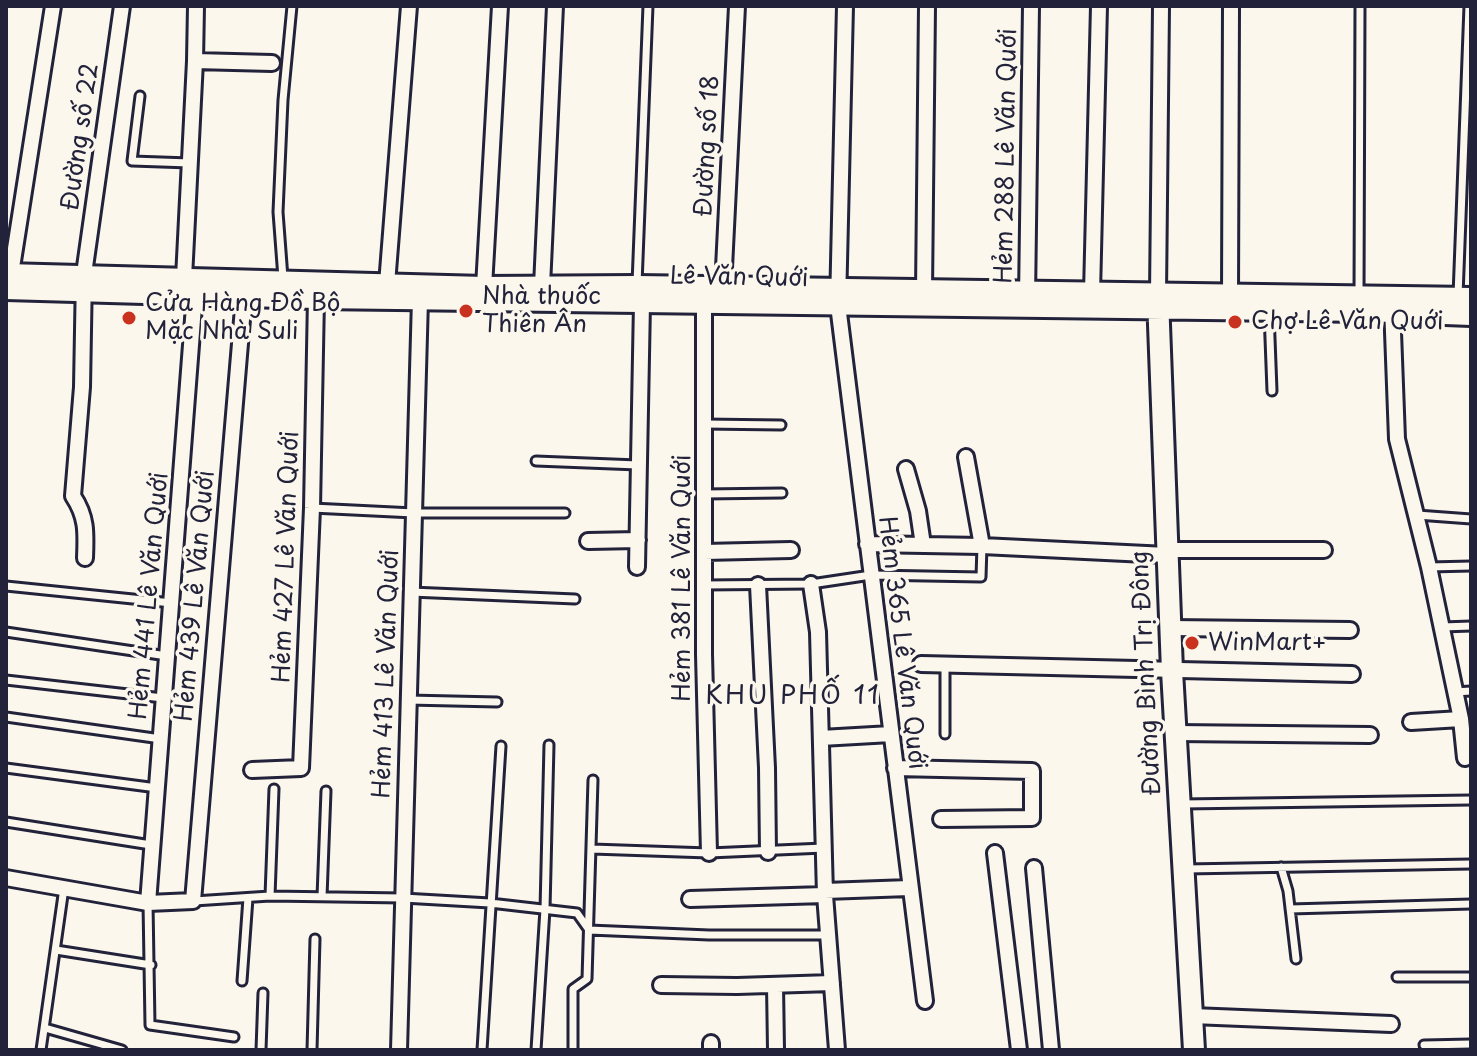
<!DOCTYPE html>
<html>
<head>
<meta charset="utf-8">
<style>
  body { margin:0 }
  #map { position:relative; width:1477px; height:1056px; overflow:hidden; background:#fbf7ec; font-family:"Playpen Sans",sans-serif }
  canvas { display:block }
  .frame { position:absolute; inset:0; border:8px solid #22223b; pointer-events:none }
</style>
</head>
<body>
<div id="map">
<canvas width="1477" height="1056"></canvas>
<div class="frame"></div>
</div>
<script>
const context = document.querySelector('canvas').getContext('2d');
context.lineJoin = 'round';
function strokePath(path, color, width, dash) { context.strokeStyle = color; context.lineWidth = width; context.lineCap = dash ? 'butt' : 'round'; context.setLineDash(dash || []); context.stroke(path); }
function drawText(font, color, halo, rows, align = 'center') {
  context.font = font + ' "Playpen Sans",sans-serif'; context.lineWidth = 7; context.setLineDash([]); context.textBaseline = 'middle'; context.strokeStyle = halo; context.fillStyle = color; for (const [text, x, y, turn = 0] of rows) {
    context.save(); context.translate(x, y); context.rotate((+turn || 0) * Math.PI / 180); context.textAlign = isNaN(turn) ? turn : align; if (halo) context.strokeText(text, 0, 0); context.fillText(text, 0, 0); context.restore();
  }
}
const lane = new Path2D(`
  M140 96 132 161 190 163
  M283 278 278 212 283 100 292 6
  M637 284 648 6
  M1359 294 1360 6
  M1458 296 1469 6
  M1269 312 1272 391
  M704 424 781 425
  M536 461 638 465
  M704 494 782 493
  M312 508 414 513H565
  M1417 515 1471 519
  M1429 567 1471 566
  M704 585 811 584 871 575 981 577 982 546
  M6 586 172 603
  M411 592 575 599
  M1442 627 1471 626
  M6 632 167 656
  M6 680 163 698
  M1454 692 1471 691
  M408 700 497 702
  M6 717 161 739
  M945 734V665
  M6 768 157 788
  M1182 804 1471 800
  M6 822 151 845
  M592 849 709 853 824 848
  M1281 867 1288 891 1296 959
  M1186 869 1471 864
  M270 896 274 789
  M322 897 326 791
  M194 901 270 896 403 898 490 903 577 913 589 930 709 935H828
  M148 903 150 1025 234 1037
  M1290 909 1471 904
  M56 950 151 965
  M1397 977H1471
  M242 981 248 898
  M45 1028 122 1050
  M1424 1045 1471 1044
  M41 1050 64 888
  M261 1050 263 993
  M312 1050 315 939
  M482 1050 501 746
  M536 1050 545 909 549 745
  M573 1050V989L587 979 593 780`);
const street = new Path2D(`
  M845 6 838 305 925 1001
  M195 61 196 6
  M11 274 53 6
  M184 278 195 61 272 63
  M387 284 409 6
  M542 286 555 6
  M484 287 500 6
  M723 288 737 6
  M924 291 927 6
  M1092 293 1099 6
  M1158 294 1161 6
  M1230 295 1231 6
  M1027 298 1031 6
  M704 304V654L709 853
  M1392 305 1397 439 1429 567 1461 719 1465 758
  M966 457 982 546
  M906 469 918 511 923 545
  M588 541 638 540
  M867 544 982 546 1167 555
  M1166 550H1324
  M704 552 791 550
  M85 558C86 533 87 517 73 496L82 387 84 274 122 6
  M637 567 642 303
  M811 584 818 632 825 895 837 1050
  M758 585 767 768 768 852
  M1170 628 1350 630
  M921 664 1352 674
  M1411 722 1461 719
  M1175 733 1370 735
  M821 738 891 734
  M895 768 1032 771V818L941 819
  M252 770 301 768 312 508 316 298
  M995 853 1019 1050
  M1034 868 1051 1050
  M6 878 148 903 193 901 244 296
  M825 891 909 888
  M690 899 825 895
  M148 903 195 293
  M661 985 737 986 832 983
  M775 985 776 1050
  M1192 1016 1391 1024
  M399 1050 420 299
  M711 1050V1043`);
const secondary = new Path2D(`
  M6 274 484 287 637 286 1471 298
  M6 289 316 298 1367 311 1471 315
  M1158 298 1172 671 1194 1050`);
strokePath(lane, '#22223b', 13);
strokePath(street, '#22223b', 20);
strokePath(secondary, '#22223b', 26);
strokePath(lane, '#fbf7ec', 7);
strokePath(street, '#fbf7ec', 14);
strokePath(secondary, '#fbf7ec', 20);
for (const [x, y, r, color] of [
  [466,311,8,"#c8321e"],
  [129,318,8,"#c8321e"],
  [1235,322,8,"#c8321e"],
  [1192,643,8,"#c8321e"]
]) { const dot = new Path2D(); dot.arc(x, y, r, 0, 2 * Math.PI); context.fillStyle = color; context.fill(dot); strokePath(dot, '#fbf7ec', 3); }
drawText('24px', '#22223b', '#fbf7ec', [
  ["Đường số 22",81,137,-82],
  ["Đường số 18",708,146,-87],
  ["Hẻm 288 Lê Văn Quới",1007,156,-89],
  ["Lê Văn Quới",739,278,1],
  ["Hẻm 427 Lê Văn Quới",287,557,-88],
  ["Hẻm 381 Lê Văn Quới",683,578,-90],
  ["Hẻm 441 Lê Văn Quới",150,596,-85],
  ["Hẻm 439 Lê Văn Quới",196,596,-85],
  ["Hẻm 365 Lê Văn Quới",901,643,83],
  ["Đường Bình Trị Đông",1147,673,-93],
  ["Hẻm 413 Lê Văn Quới",387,674,-88]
]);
drawText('24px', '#22223b', '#fbf7ec', [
  ["Nhà thuốc",482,297],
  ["Thiên Ân",482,325],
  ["Cửa Hàng Đồ Bộ",145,304],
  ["Mặc Nhà Suli",145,332],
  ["Chợ Lê Văn Quới",1251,322],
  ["WinMart+",1208,643]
], 'left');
context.letterSpacing = '2px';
drawText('26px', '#22223b', '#fbf7ec', [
  ["KHU PHỐ 11",793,697]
]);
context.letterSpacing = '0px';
</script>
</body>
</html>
